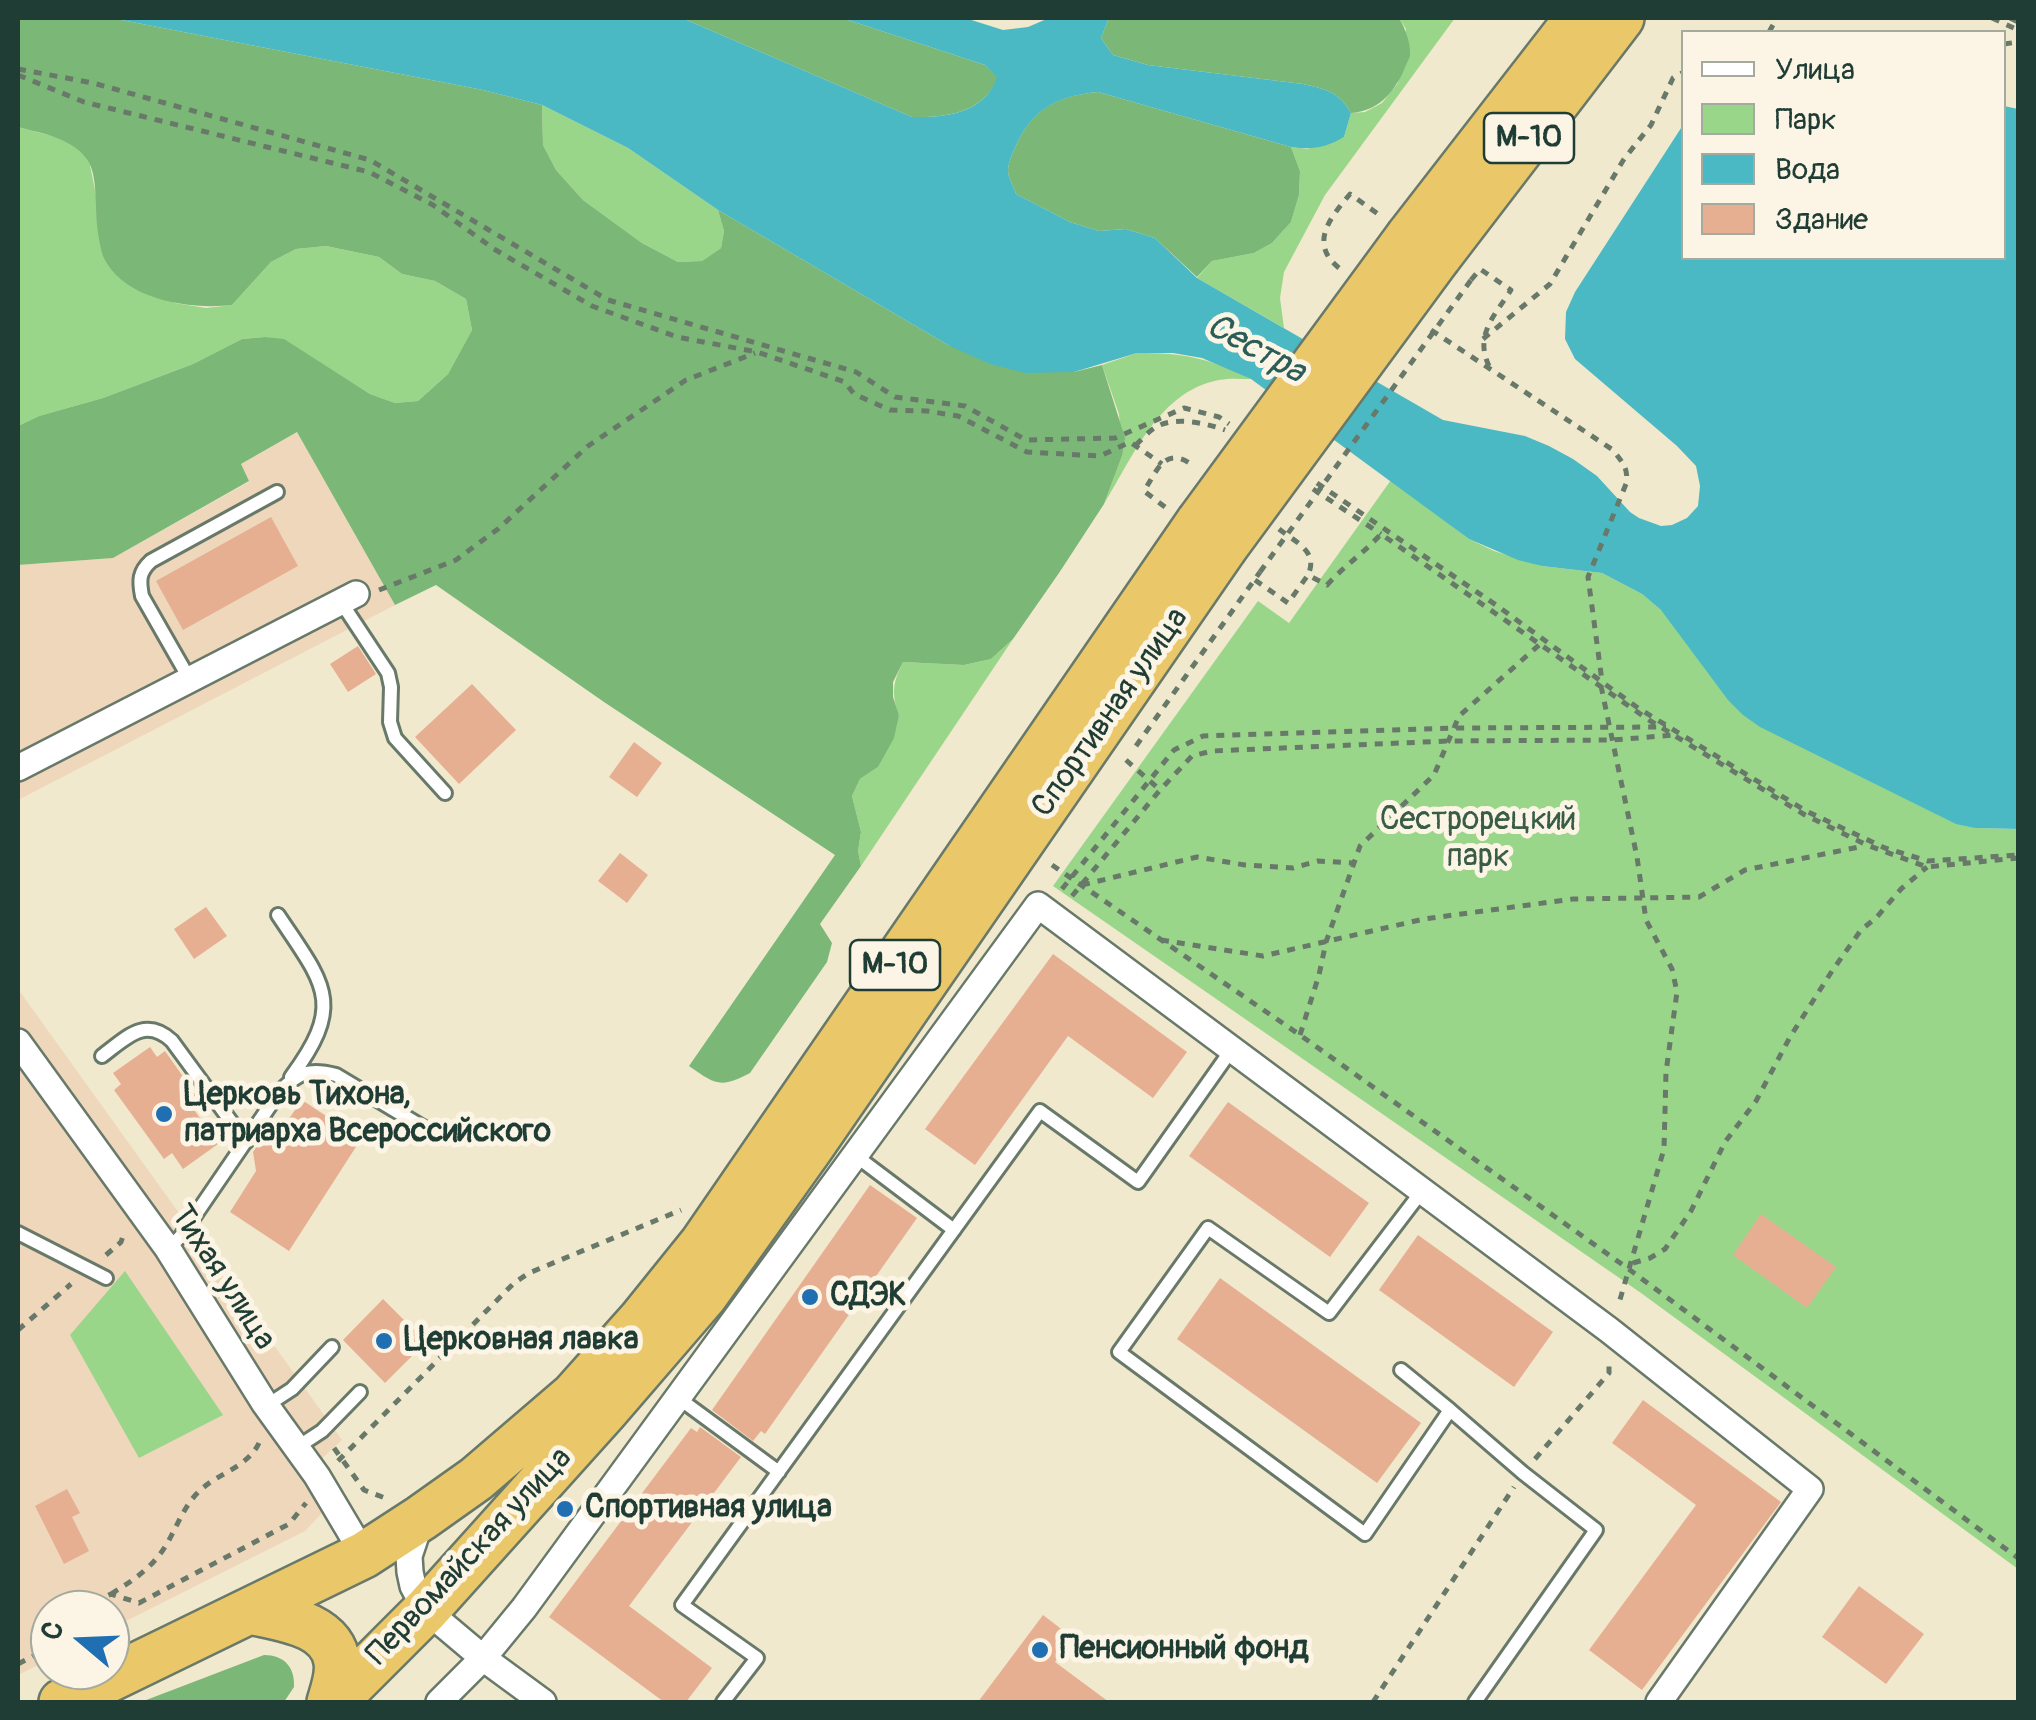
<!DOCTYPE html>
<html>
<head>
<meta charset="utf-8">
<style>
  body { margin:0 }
  #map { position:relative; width:2036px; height:1720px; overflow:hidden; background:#f0e9cd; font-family:Pangolin,sans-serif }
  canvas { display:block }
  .frame { position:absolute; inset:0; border:20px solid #1f3d34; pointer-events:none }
  .legend { position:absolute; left:1681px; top:30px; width:325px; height:230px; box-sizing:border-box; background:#fcf5e5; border:2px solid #a4ab9e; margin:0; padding:12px 18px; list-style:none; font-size:30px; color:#1f3d34 }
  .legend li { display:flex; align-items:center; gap:20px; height:50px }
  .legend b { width:50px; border:2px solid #a4ab9e }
  .north { position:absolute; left:30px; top:1590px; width:100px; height:100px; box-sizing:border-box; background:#fcf5e5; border:2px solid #a4ab9e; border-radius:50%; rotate:289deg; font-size:28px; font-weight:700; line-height:40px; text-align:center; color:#1f3d34 }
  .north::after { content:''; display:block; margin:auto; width:35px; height:45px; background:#1f6fb2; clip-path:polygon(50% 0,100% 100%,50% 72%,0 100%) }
</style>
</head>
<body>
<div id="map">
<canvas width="2036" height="1720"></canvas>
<div class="frame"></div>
<ul class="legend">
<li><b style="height:12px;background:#fff"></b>Улица</li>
<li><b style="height:28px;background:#9ad68a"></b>Парк</li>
<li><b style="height:28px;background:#4bb9c3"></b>Вода</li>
<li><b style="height:28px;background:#e7af92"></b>Здание</li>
</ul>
<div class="north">С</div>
</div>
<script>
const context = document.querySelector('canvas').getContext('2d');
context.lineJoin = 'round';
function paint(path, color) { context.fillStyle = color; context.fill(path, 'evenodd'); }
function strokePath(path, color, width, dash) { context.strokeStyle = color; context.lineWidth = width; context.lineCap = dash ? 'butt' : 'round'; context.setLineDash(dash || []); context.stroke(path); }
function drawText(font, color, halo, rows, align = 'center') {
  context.font = font + ' Pangolin,sans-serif'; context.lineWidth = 10; context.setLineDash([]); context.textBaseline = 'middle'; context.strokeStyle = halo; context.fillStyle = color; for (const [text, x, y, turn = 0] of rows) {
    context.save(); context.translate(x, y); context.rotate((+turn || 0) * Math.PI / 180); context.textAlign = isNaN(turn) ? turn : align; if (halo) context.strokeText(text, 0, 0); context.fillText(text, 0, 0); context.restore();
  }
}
paint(new Path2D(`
  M297 432 395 605 18 800V565L113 558 249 482 240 465Z
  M18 989 342 1440 315 1465 324 1511 305 1531 110 1629V1610H50V1659L18 1675Z`), '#eed7bb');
paint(new Path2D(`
  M1399 18H1455L1325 195 1284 272 1280 298 1284 328 1197 278 1212 261 1254 253 1272 243 1291 222 1299 195 1300 171 1291 147 1307 149 1344 137 1351 113 1365 112 1382 103 1398 83 1406 29Z
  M542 105 628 148 718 210 724 231 721 248 702 261 678 262 642 243 583 200 556 170 543 145Z
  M18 127 67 140 89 160 96 195 97 226 175 303 206 308 232 305 271 262 296 249 326 246 379 257 402 274 435 281 466 299 472 330 448 374 418 401 395 403 370 394 284 340 265 337 242 339 193 364 103 398 39 416 18 426Z
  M1137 353C1185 353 1209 358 1251 379 1241 379 1229 378 1219 380 1159 391 1133 457 1104 504L1122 456 1119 414 1102 365Z
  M1391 480 1469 539 1494 551 1542 566 1602 573 1642 594 1661 610 1975 828 2018 829V1569L1641 1293 1053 886 1258 601 1289 623Z
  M1013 639 861 866 858 851 861 832 852 796 860 779 878 767 899 715C891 693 893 682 903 662L964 665 991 659Z
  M125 1271 223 1415 139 1458 70 1335Z`), '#9ad68a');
paint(new Path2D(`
  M18 18H111L483 90 542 105 543 145 556 170 583 200 642 243 678 262 702 261 721 248 724 231 718 210 948 345 1074 372 1102 365 1125 438 1122 456 1104 504 1059 573 1013 639 991 659 964 665 903 662 893 682V697L899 715 894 738 878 767 860 779 852 796 861 832 858 851 861 866 820 924 832 943 827 962 750 1073C720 1089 715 1084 689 1066L835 855 604 702 436 585 395 605 297 432 241 464 249 481 113 558 18 565V426L39 416 103 398 193 364 242 339 265 337 284 339 370 394 395 403 418 401 448 374 472 330 466 299 435 281 402 274 379 257 326 246 296 249 271 262 232 305C191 310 122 300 103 256 100 247 98 234 97 225 95 207 98 172 86 158 69 137 43 134 18 127Z
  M682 18H842L985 65 998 77C985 113 945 118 912 117Z
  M1109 18H1399C1405 28 1411 43 1410 56 1410 57 1404 69 1404 70 1393 94 1378 111 1351 113 1340 92 1325 89 1303 84L1148 65 1113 55 1101 38Z
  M1098 92 1291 147 1300 171 1299 195 1291 222 1272 243 1254 253 1212 261 1197 277 1155 238 1126 229 1099 231 1070 222 1016 194C1014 187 1008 178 1008 171 1008 164 1012 154 1015 148 1032 108 1057 96 1098 92Z
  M264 1655C284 1655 295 1667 294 1687L284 1702H141Z`), '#7bb776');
paint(new Path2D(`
  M111 18H682L912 117C945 118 986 113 997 77L985 65 842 18H965L1003 30 1028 27 1049 18H1109L1101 38 1113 55 1148 65 1303 84C1325 89 1340 92 1351 113L1344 137C1325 148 1312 150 1291 147L1098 92C1058 96 1032 108 1015 148 1012 154 1008 164 1008 171 1008 178 1014 187 1016 194L1070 222 1099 231 1126 229 1155 238 1197 278 1443 420 1525 436 1549 446 1573 459 1597 476 1630 512 1639 518 1661 526 1672 525 1687 518 1698 506 1700 486 1696 466 1677 446 1575 359 1565 339 1566 312 1575 292 1683 125 1684 258H2004V106L2018 109V829L1975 828 1956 824 1760 727 1743 715 1728 700 1661 610 1642 594 1602 573 1542 566 1518 560 1469 539 1251 379 1202 358 1173 353H1137L1074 372 1025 373 990 364 948 345 718 210 628 148 542 105 483 90Z`), '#4bb9c3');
paint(new Path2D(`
  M271 517 298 566 183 630 156 581Z
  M358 646 376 674 348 692 330 664Z
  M472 684 516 730 459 784 415 737Z
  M634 742 662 763 637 797 609 777Z
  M620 853 648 875 627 903 598 881Z
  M206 907 227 936 194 959 174 929Z
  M1053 954 1187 1052 1153 1098 1068 1036 975 1165 925 1129Z
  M150 1047 157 1057 165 1051 196 1095 188 1101 218 1144 183 1169 172 1153 164 1159 114 1090 121 1084 113 1073Z
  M302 1100 361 1139 289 1251 230 1212 256 1171 253 1152 260 1142 277 1136Z
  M1228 1102 1369 1203 1330 1257 1189 1156Z
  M870 1185 917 1218 765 1434 761 1431 753 1441 712 1410Z
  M1761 1214 1836 1267 1807 1308 1733 1255Z
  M1418 1235 1553 1332 1514 1387 1379 1290Z
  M1220 1278 1421 1423 1377 1483 1177 1339Z
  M383 1299 426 1342 385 1383 343 1340Z
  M1643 1400 1781 1502 1642 1690 1589 1650 1696 1505 1612 1443Z
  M700 1427 741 1457 629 1606 712 1668 686 1702H664L549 1617 691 1428 697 1432Z
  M67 1489 80 1513 72 1517 89 1551 64 1564 35 1506Z
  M1859 1586 1924 1634 1886 1684 1822 1637Z
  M1043 1615 1073 1638 1055 1662 1109 1702H978Z`), '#e7af92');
const lane = new Path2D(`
  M341 602 388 673 391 687 390 722 395 738 445 793
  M190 680 142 596C139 580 139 572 151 561L277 492
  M278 915C324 984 346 1003 291 1077
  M102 1056C126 1038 145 1016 172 1041L246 1142
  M856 1156 954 1230
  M18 1233 106 1278
  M168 1249 181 1236 280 1091C299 1072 310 1068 336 1075L431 1132
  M1401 1370 1450 1410 1365 1534 1119 1352 1208 1228 1329 1313 1422 1191
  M677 1397 779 1472
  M266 1406 292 1389 332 1347
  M1450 1410 1523 1473 1596 1530 1475 1702
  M296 1448 322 1431 360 1392
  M723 1702 757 1658 682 1605 1040 1111 1138 1182 1232 1049`);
const street = new Path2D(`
  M18 768 356 594
  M18 1042 168 1249 265 1404 317 1476 364 1555
  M421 1520 409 1556 410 1572 413 1586 426 1610 483 1658 543 1702
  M439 1702 483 1658 524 1608 1038 905 1609 1330 1810 1489 1659 1702`);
const highway = new Path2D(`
  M1409 236 1578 18
  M1438 257 1621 18
  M250 1611C280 1618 332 1623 337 1662 339 1675 334 1689 330 1702
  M62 1702 364 1555 421 1518 476 1479 574 1395 641 1320 703 1243 1199 522
  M334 1702 426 1610 605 1411 705 1295 810 1148 1224 548`);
strokePath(lane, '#68796a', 18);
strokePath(street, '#68796a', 30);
strokePath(highway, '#68796a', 50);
strokePath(new Path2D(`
  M1992 18 2018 30
  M2010 18 2018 22
  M1769 32 1777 18
  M2004 44 2018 42
  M18 69 93 83 370 160 608 300 856 372 895 397 965 406 1026 440 1115 438 1184 408 1219 417 1229 424
  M18 75 84 102 369 172 433 205 494 249 592 306 677 337 757 352 845 382 854 394 890 410 927 411 958 416 1027 452 1100 456 1130 442 1162 464
  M1339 268C1308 243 1331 217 1350 194L1378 214
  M1471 280 1480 269 1511 290C1495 315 1474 335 1489 366
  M1431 330 1613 450C1622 462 1629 468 1626 484L1588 577 1602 681
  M1483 339 1550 284 1624 159 1651 125 1673 78 1684 72
  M1136 445C1142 439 1149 431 1156 427 1175 416 1205 423 1225 430
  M1317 483 1496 605 1638 708 1806 811 1885 848 1928 861 2018 855
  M1313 489 1381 534
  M1165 507 1144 491C1158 469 1165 445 1194 466
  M1279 529C1295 542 1319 551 1308 575
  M1255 580 1288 603 1308 575 1327 585C1344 566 1364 553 1381 534L1649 720 1805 815 1867 845 1927 867 2018 858
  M379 590 456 560 498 529 588 446 686 380 755 353
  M1601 686 1637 857 1646 920 1672 969 1677 992 1666 1072 1664 1149 1619 1303
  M1136 746 1260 572
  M1126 760 1160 790
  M1052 865 1300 1035 1630 1270 2018 1558
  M1082 885 1197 857 1245 865 1293 868 1318 861 1354 863
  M1062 889 1174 750 1203 736 1454 728 1666 727
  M1072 896 1160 790 1192 756 1212 751 1448 741 1613 740 1674 735
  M1161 940 1263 956 1424 919 1573 899 1699 897 1745 870 1864 846
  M1300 1035 1319 975 1326 942 1360 846 1434 775 1459 716 1539 645
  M106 1255 121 1242 124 1233
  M1633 1263 1650 1258 1665 1249 1691 1211 1725 1142 1756 1101 1790 1037 1832 971 1861 930 1876 918 1901 889 1927 867
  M18 1330 71 1284
  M334 1448 364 1490 385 1498
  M1535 1459 1609 1373V1362
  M338 1461 514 1283 529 1273 681 1210
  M111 1594C132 1581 151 1569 165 1547 178 1526 184 1503 204 1487 222 1472 248 1466 259 1443
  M80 1610 111 1594 139 1603 289 1524 306 1503
  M18 1664 43 1651 50 1630
  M1373 1702 1514 1487`), '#68796a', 5, [8, 8]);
strokePath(lane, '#fff', 12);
strokePath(street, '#fff', 25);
strokePath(highway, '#eac769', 45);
const highwayBridge = new Path2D(`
  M1199 522 1409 236
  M1224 548 1438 257`);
strokePath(highwayBridge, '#68796a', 50, []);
strokePath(new Path2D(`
  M1260 572 1471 280`), '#68796a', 5, [8, 8]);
strokePath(highwayBridge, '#eac769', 45);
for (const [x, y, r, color] of [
  [164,1114,10,"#1f6fb2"],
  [810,1297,10,"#1f6fb2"],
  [384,1341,10,"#1f6fb2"],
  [565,1509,10,"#1f6fb2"],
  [1040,1650,10,"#1f6fb2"]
]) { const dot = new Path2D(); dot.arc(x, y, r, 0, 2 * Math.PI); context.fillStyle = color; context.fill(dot); strokePath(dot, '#fcf5e5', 4); }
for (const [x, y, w] of [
  [1529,138,90],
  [895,965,90]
]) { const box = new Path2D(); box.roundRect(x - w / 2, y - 25, w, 50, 8); context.fillStyle = '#fcf5e5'; context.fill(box); strokePath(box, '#1f3d34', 2.5); }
drawText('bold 30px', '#1f3d34', null, [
  ["М-10",1529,138],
  ["М-10",895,965]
]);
drawText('32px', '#1f3d34', '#fcf5e5', [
  ["Спортивная улица",1111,713,-55],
  ["Тихая улица",222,1278,57],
  ["Первомайская улица",470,1557,-47]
]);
drawText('32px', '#385c45', '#fcf5e5', [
  ["Сестрорецкий",1478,821],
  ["парк",1478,858]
]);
drawText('bold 32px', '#1f3d34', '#fcf5e5', [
  ["Церковь Тихона,",184,1096],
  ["патриарха Всероссийского",184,1133],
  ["СДЭК",830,1297],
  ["Церковная лавка",404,1341],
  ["Спортивная улица",585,1509],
  ["Пенсионный фонд",1060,1650]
], 'left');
drawText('italic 35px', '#2a5c58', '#fcf5e5', [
  ["Сестра",1255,350,29]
]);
</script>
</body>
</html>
